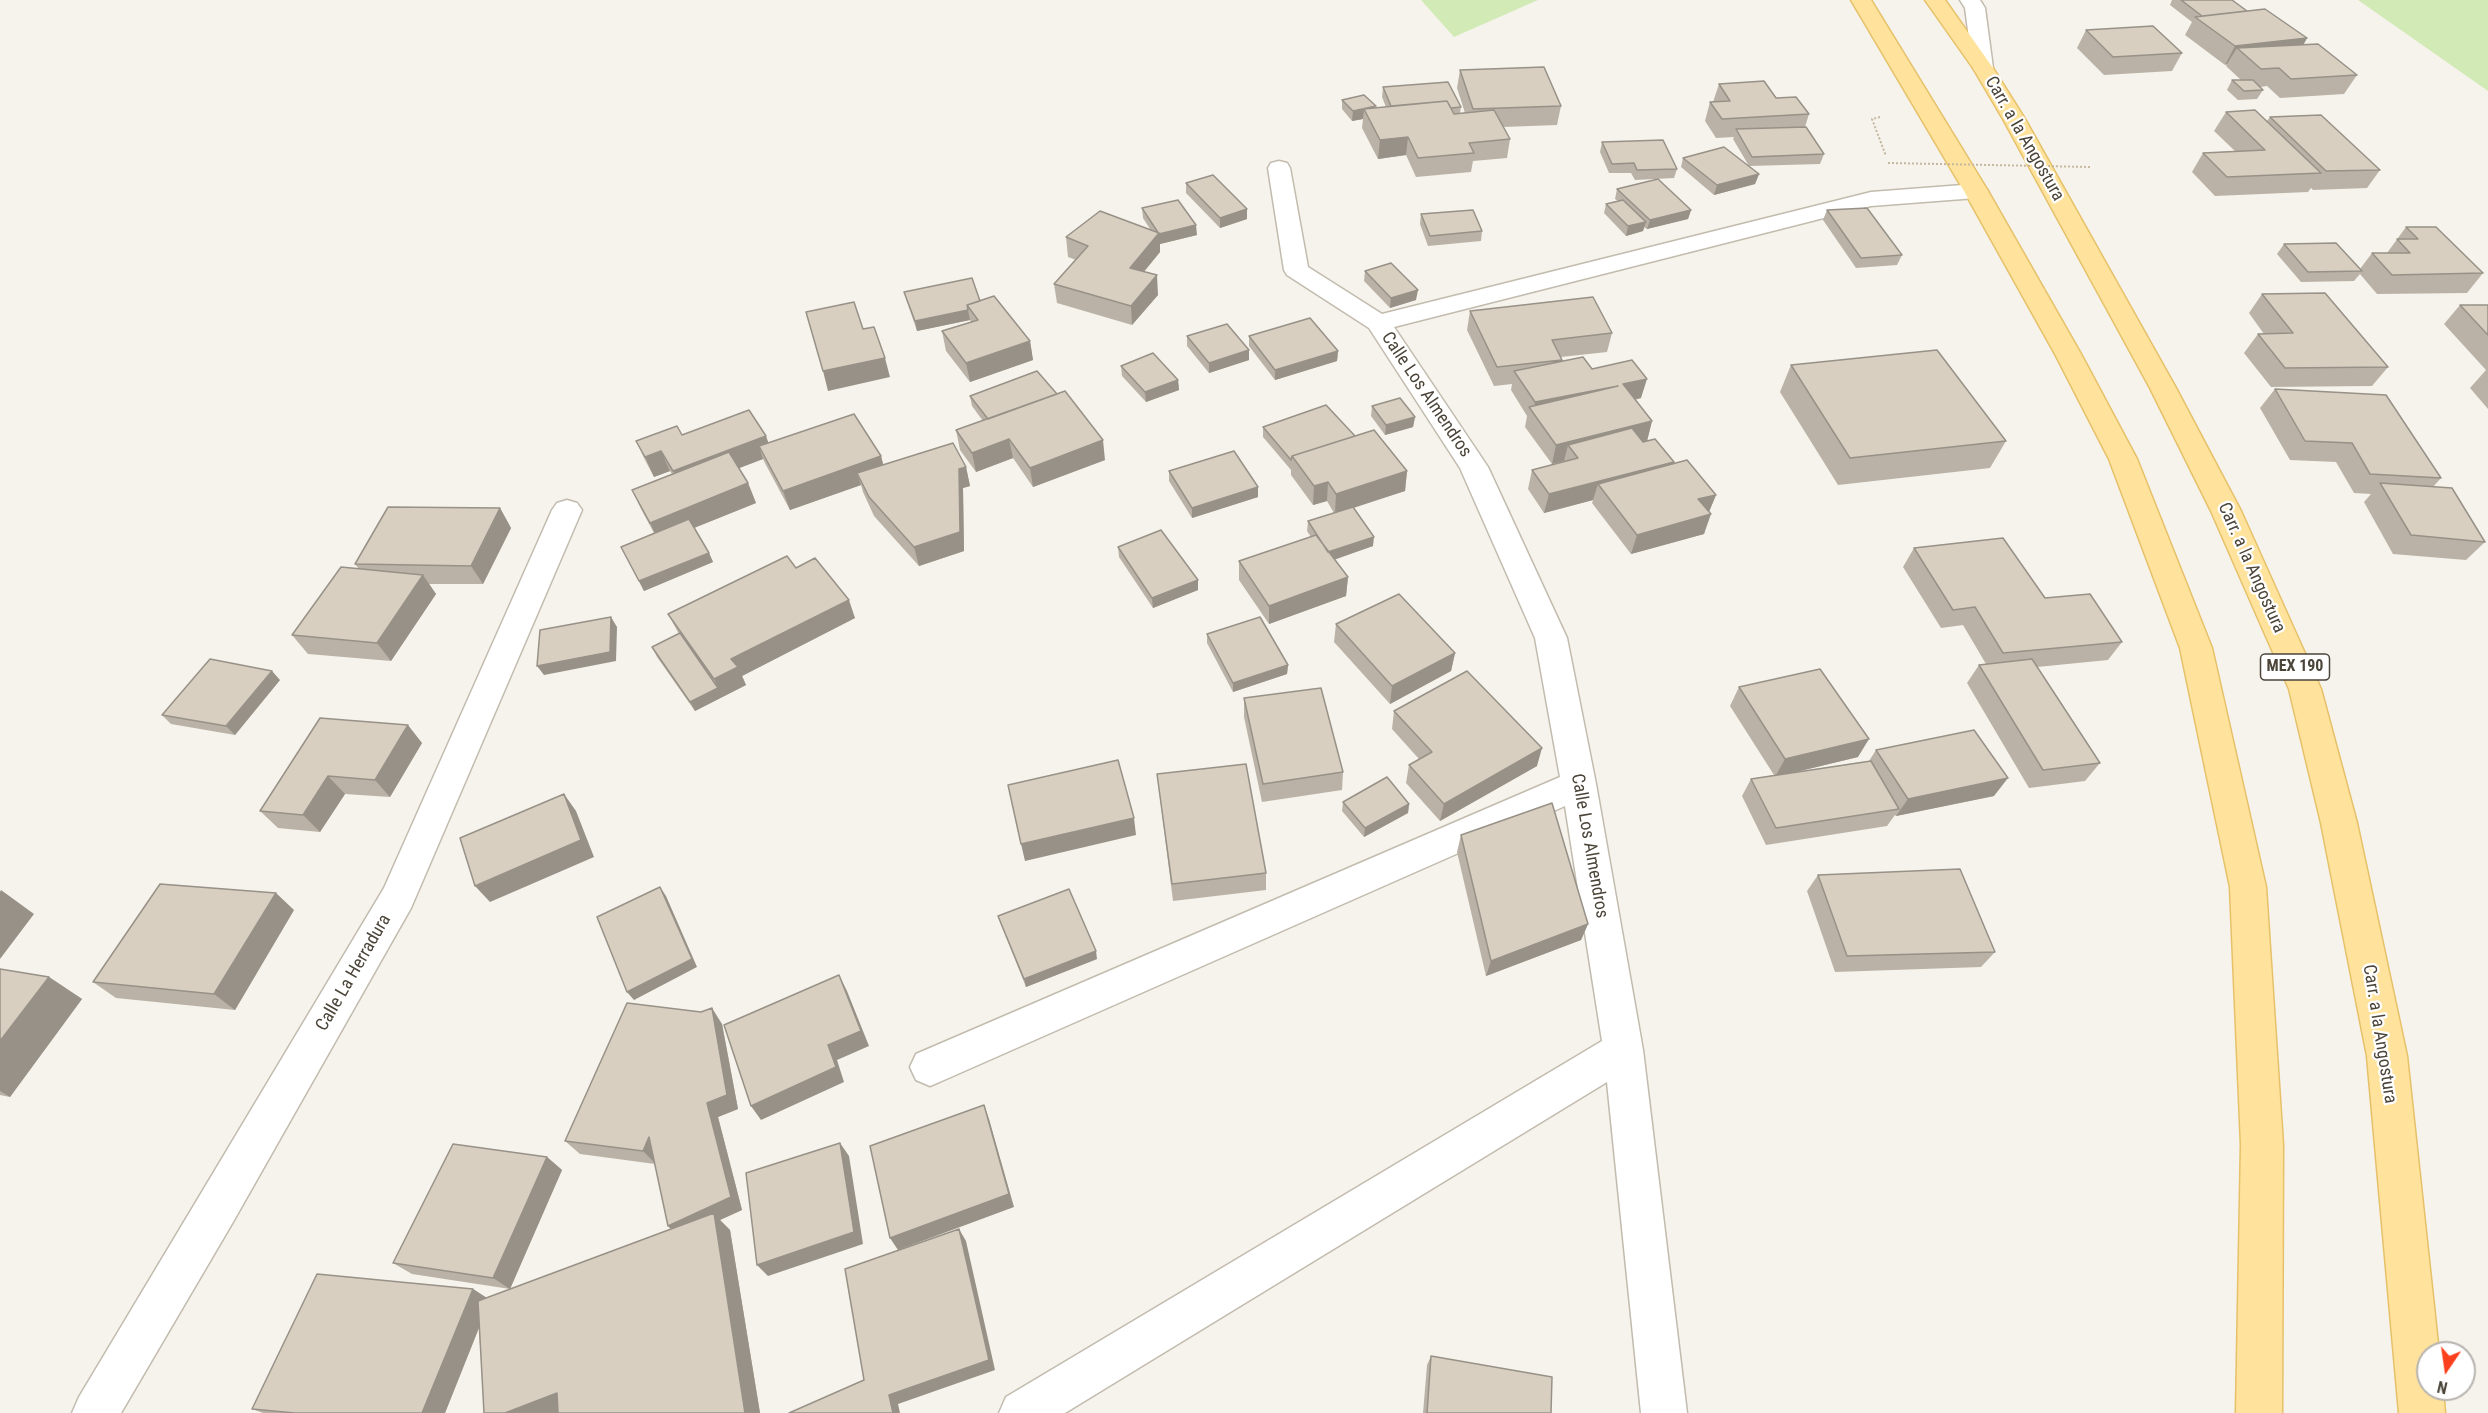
<!DOCTYPE html>
<html>
<head>
<meta charset="utf-8">
<style>
  body { margin:0 }
  #map { position:relative; width:2488px; height:1413px; overflow:hidden; background:#f6f3ec; font-family:"Roboto Condensed",sans-serif }
  canvas { display:block }
  .north { position:absolute; left:2416px; top:1341px; width:60px; height:60px; box-sizing:border-box; background:#fff; border:2px solid #b7b4b0; border-radius:50%; rotate:193deg; font-size:16px; font-weight:700; line-height:24px; text-align:center; color:#4b4439 }
  .north::after { content:''; display:block; margin:auto; width:21px; height:27px; background:#fc3f1d; clip-path:polygon(50% 0,100% 100%,50% 72%,0 100%) }
</style>
</head>
<body>
<div id="map">
<canvas width="2488" height="1413"></canvas>
<div class="north">N</div>
</div>
<script>
const context = document.querySelector('canvas').getContext('2d');
context.lineJoin = 'round';
function paint(path, color) { context.fillStyle = color; context.fill(path, 'evenodd'); }
function strokePath(path, color, width, dash) { context.strokeStyle = color; context.lineWidth = width; context.lineCap = dash ? 'butt' : 'round'; context.setLineDash(dash || []); context.stroke(path); }
function drawText(font, color, halo, rows, align = 'center') {
  context.font = font + ' "Roboto Condensed",sans-serif'; context.lineWidth = 4.5; context.setLineDash([]); context.textBaseline = 'middle'; context.strokeStyle = halo; context.fillStyle = color; for (const [text, x, y, turn = 0] of rows) {
    context.save(); context.translate(x, y); context.rotate((+turn || 0) * Math.PI / 180); context.textAlign = isNaN(turn) ? turn : align; if (halo) context.strokeText(text, 0, 0); context.fillText(text, 0, 0); context.restore();
  }
}
paint(new Path2D(`
  M1421 0H1538L1454 37Z
  M2358 0H2488V91Z`), '#d2eab5');
const minor = new Path2D(`
  M1960 0H1980L1985 8 1993 68 1990 72 1983 74 1976 72 1973 68 1965 8Z
  M1279 161 1287 163 1290 168 1308 267 1382 314 1871 192 1976 184 1984 186 1988 191 1984 196 1976 198 1871 206 1394 327 1488 467 1567 638 1596 784 1643 1050 1687 1413H1641L1607 1082 1065 1413H999L1006 1397 1602 1041 1565 806 944 1080 930 1086 916 1080 910 1067 916 1054 1560 777 1535 638 1460 468 1369 328 1287 275 1284 270 1268 168 1271 163Z
  M567 500 577 503 582 510 411 908 233 1222 121 1413H72L79 1397 384 888 552 510 557 503Z`);
const primary = new Path2D(`
  M1851 0H1871L1988 191 2081 354 2137 459 2212 648 2266 887 2283 1145 2282 1413H2236L2241 1145 2230 887 2180 648 2109 459 2055 354 1964 191Z
  M1925 0H1945L1993 68 2025 119 2176 388 2241 511 2321 689 2357 823 2407 1056 2439 1353H2428V1389H2443L2445 1413H2399L2367 1056 2321 823 2289 689 2211 511 2150 388 2003 119 1973 68Z`);
strokePath(minor, '#c2bbae', 3);
strokePath(primary, '#e6c16a', 3);
strokePath(new Path2D(`
  M1880 117 1872 119 1886 156`), '#c4b79f', 2, [2, 2]);
paint(minor, '#fff');
paint(primary, '#ffe39c');
strokePath(new Path2D(`
  M1888 163 2091 167`), '#c4b79f', 2, [2, 2]);
paint(new Path2D(`
  M2172 0H2232L2247 11 2307 38 2304 44 2357 75 2344 94 2280 98 2267 86 2260 87 2263 90 2257 99 2238 100 2227 90 2232 80H2241L2226 66 2227 64 2225 65 2185 35 2192 22 2170 5Z
  M2086 30 2182 53 2172 71 2104 75 2077 48Z
  M1460 70 1561 106 1557 125 1503 127 1510 139 1507 158 1473 161 1471 172 1416 177 1406 155 1378 159 1362 128 1363 119 1352 121 1342 109V100L1376 108 1386 107 1382 97 1383 87 1461 107 1460 113H1465L1457 88Z
  M1719 84 1776 98 1809 114 1805 127 1824 154 1820 164 1749 166 1759 174 1755 184 1714 195 1681 167 1683 158 1749 166 1733 139 1734 137 1716 138 1705 121 1710 102H1713Z
  M2226 112 2267 121 2270 117 2380 170 2367 188 2313 190 2311 188 2308 192 2215 196 2192 172 2203 153 2235 151 2214 131Z
  M1602 142 1677 169 1674 178 1635 180 1631 173H1609L1600 152Z
  M1186 183 1247 219 1220 228 1186 193Z
  M1617 189 1691 210 1688 219 1647 229 1644 227 1643 231 1626 236 1604 213 1606 204 1618 201 1615 199Z
  M1142 208 1197 235 1160 244V252L1144 272 1158 295 1132 325 1057 303 1054 284 1076 260 1068 257 1066 237 1150 229 1143 218Z
  M1827 210 1902 255 1897 265 1856 268 1823 220Z
  M1421 214 1482 231 1481 241 1428 246 1420 224Z
  M2406 227 2483 273 2467 293 2377 294 2360 274 2354 281 2301 282 2277 254 2284 244 2360 269 2372 253H2387Z
  M1365 271 1416 300 1390 308 1364 281Z
  M904 292 980 301 1030 341 1033 360 970 382 946 351 942 331 971 322 970 320 917 331 907 302Z
  M2262 294 2388 367 2372 386 2271 387 2244 353 2258 334H2264L2249 313Z
  M2460 305H2488V409L2470 388 2486 370 2444 324Z
  M1470 311 1612 333 1607 352 1561 357 1562 361 1592 369 1641 398 1635 400 1652 421 1647 441 1674 462 1673 464 1716 495 1709 512 1704 534 1631 554 1592 503 1593 500 1544 513 1528 489 1532 470 1564 462V461L1552 464 1525 427 1527 416 1511 390 1512 384 1494 386 1467 330Z
  M1187 336 1249 350V360L1209 373 1187 346Z
  M1249 336 1338 351 1337 361 1275 380 1249 346Z
  M1791 365 2006 441 1990 468 1838 485 1780 392Z
  M1121 366 1178 380 1179 390 1146 402 1122 376Z
  M2275 389 2441 478 2433 487 2485 542 2466 560 2393 554 2364 502 2371 494 2354 493 2336 462 2290 460 2260 408Z
  M970 396 1105 460 1033 487 1013 458 976 472 960 450 956 430 983 421 972 406Z
  M1372 406 1415 417 1413 427 1385 435 1371 416Z
  M1263 427 1355 436 1407 471 1405 491 1353 507 1373 546 1334 559 1348 577 1346 596 1269 624 1239 580V561L1311 537 1307 531 1308 521 1334 513 1327 501 1313 505 1291 475V470L1263 437Z
  M682 435 769 443 881 456 883 465 966 467 970 486 963 488 964 551 919 566 874 516 863 492 861 485 790 510 766 465 763 459 739 468 748 483 756 503 694 528 709 553 713 562 644 591 621 547 654 533 641 509 632 490 672 474 670 471 654 477 645 460 636 441Z
  M1169 471 1258 487V497L1192 518 1169 481Z
  M500 508 511 528 483 584H429L436 594 391 661 308 654 292 635 359 569 355 564Z
  M1118 547 1198 590 1153 608 1119 557Z
  M1914 548 2045 598 2122 642 2108 660 2037 667 2100 763 2085 781 2029 788 1967 683 1979 665 1986 664 1963 625 1941 628 1903 567Z
  M796 568 855 618 742 676 746 685 695 711 657 657 652 647 679 634 668 614Z
  M1336 624 1455 653 1451 671 1390 704 1334 642Z
  M1207 634 1288 665 1287 674 1233 692 1207 643Z
  M280 680 235 735 171 724 162 715Z
  M1739 687 1858 757 1796 772 1869 761 1876 750 1994 796 1896 816 1895 815 1887 826 1766 845 1742 796 1751 779 1774 775 1730 706Z
  M1244 698 1343 772 1342 790 1262 802 1244 717Z
  M1394 711 1537 766 1440 821 1406 783 1409 765 1419 759 1392 729Z
  M320 718 422 743 390 797 345 794 320 832 278 828 260 811Z
  M1157 774 1266 873V890L1173 901Z
  M1343 802 1409 804 1408 813 1364 837 1342 811Z
  M1461 835 1588 924 1581 940 1486 976 1457 852Z
  M1818 875 1995 952 1981 967 1835 972 1807 891Z
  M294 910 235 1010 116 998 93 982Z
  M998 916 1097 959 1026 987 1001 925Z
  M0 969 49 977 82 999 10 1097 0 1095Z
  M722 1024 738 1109 718 1117 742 1210 720 1220 730 1230 760 1413H484L479 1328 445 1413H263L252 1409 473 1289 487 1298 671 1229 668 1226 655 1164 580 1154 565 1141Z
  M547 1157 562 1170 510 1289 412 1274 393 1263Z
  M1431 1356 1551 1413H1423L1427 1365Z`), '#bab2a6');
paint(new Path2D(`
  M2307 38 2296 57 2237 48 2227 64 2225 65 2235 46Z
  M1364 109 1363 119 1352 121 1353 111Z
  M1408 137 1406 155 1378 159 1380 140Z
  M1759 174 1755 184 1714 195 1717 185Z
  M1247 209V219L1220 228V218Z
  M1691 210 1688 219 1647 229 1650 220Z
  M1646 222 1643 231 1626 236 1628 226Z
  M1196 225 1197 235 1160 244V252L1131 287 1130 268 1159 233Z
  M1157 275 1158 295 1132 325 1131 306Z
  M1418 290 1416 300 1390 308 1391 298Z
  M968 310 970 320 917 331 915 321Z
  M1030 341 1033 360 970 382 966 363Z
  M1249 350V360L1209 373V363Z
  M1338 351 1337 361 1275 380V370Z
  M885 358 890 377 828 391 823 371Z
  M1647 379 1641 398 1617 403 1623 384Z
  M1178 380 1179 390 1146 402 1145 392Z
  M1618 386 1533 413 1535 402Z
  M1415 417 1413 427 1385 435 1386 425Z
  M1652 421 1647 441 1577 458 1568 445 1564 461 1552 464 1556 445Z
  M766 436 773 455 759 446 763 459 682 490 673 471Z
  M1009 439 1013 458 976 472 972 453Z
  M1103 440 1105 460 1033 487 1030 468Z
  M661 451 670 471 654 477 645 457Z
  M881 456 886 475 857 473 861 485 790 510 783 491Z
  M1674 462 1668 481 1598 484 1593 500 1544 513 1549 494Z
  M966 467 970 486 963 488 964 551 919 566 914 547 959 469Z
  M1407 471 1405 491 1335 514 1336 494Z
  M1328 482 1327 501 1313 505 1314 486Z
  M748 483 756 503 659 542 650 523Z
  M1258 487V497L1192 518V508Z
  M1716 495 1708 514 1698 499Z
  M500 508 511 528 483 584 471 566Z
  M1711 514 1704 534 1631 554 1637 535Z
  M1374 537 1373 546 1328 562V552Z
  M709 553 713 562 644 591 639 581Z
  M423 575 436 594 391 661 377 643Z
  M1348 577 1346 596 1269 624V606Z
  M1198 580V590L1153 608 1152 598Z
  M849 600 855 618 742 676 746 685 695 711 690 702 718 688 714 679 731 659Z
  M611 617 617 627 616 661 544 675 537 666Z
  M1455 653 1451 671 1390 704 1392 686Z
  M1288 665 1287 674 1233 692V683Z
  M272 671 280 680 235 735 226 726Z
  M408 725 422 743 390 797 375 780Z
  M1869 739 1858 757 1775 777 1785 759Z
  M1542 748 1537 766 1440 821 1444 804Z
  M328 776 345 794 320 832 303 815Z
  M2008 778 1994 796 1896 816 1908 799Z
  M564 794 576 811 594 857 490 902 475 886Z
  M1409 804 1408 813 1364 837 1365 828Z
  M1134 818 1136 835 1025 861 1021 844Z
  M660 887 666 896 697 967 634 1000 627 992Z
  M1 890 34 914 0 959V892Z
  M276 893 294 910 235 1010 214 994Z
  M1588 924 1581 940 1486 976 1491 961Z
  M1096 951 1097 959 1026 987 1024 979Z
  M839 975 847 991 869 1046 837 1060 844 1082 761 1120 751 1106 828 1045Z
  M49 977 82 999 10 1097 0 1091V1041Z
  M712 1008 722 1024 738 1109 718 1117 742 1210 720 1220 730 1230 760 1413H745L680 1238 668 1226 707 1103Z
  M984 1105 989 1119 1014 1207 898 1250 890 1238Z
  M649 1137 656 1164 643 1151Z
  M840 1143 849 1156 863 1244 768 1276 757 1265Z
  M547 1157 562 1170 510 1289 493 1278Z
  M959 1229 966 1241 995 1370 898 1404 900 1413H893L889 1395Z
  M473 1289 490 1300 445 1413H422Z
  M557 1393 560 1413H505Z`), '#979187');
const building = new Path2D(`
  M2181 0H2232L2247 11 2202 16Z
  M2265 9 2307 38 2235 46 2195 17Z
  M2153 26 2182 53 2113 57 2086 30Z
  M2318 44 2357 75 2291 79 2279 68 2261 69 2237 48Z
  M1544 67 1561 106 1473 109 1460 70Z
  M2232 80H2253L2263 90 2244 91Z
  M1764 81 1776 98 1796 97 1809 114 1722 119 1710 102 1730 101 1719 84Z
  M1448 82 1461 107 1451 108 1447 101 1391 106 1383 87Z
  M1364 95 1376 106 1353 111 1342 100Z
  M1447 101 1454 114 1494 110 1510 139 1469 143 1474 153 1418 158 1408 137 1380 140 1364 109Z
  M2255 110 2321 173 2227 177 2203 153 2265 150 2226 112Z
  M2321 115 2380 170 2326 171 2270 117Z
  M1806 127 1824 154 1752 157 1736 129Z
  M1663 140 1677 169 1637 170 1634 163 1612 164 1602 142Z
  M1724 147 1759 174 1717 185 1683 158Z
  M1213 175 1247 209 1220 218 1186 183Z
  M1658 179 1691 210 1650 220 1617 189Z
  M1178 200 1196 225 1159 234 1142 208Z
  M1623 200 1646 222 1628 226 1606 204Z
  M1867 208 1902 255 1861 258 1827 210Z
  M1473 210 1482 231 1430 236 1421 214Z
  M1100 211 1159 233 1130 268 1157 275 1131 306 1054 284 1088 246 1066 237Z
  M2406 227H2436L2483 273 2392 275 2372 253H2410L2397 239H2418Z
  M2336 243 2362 271 2308 272 2284 244Z
  M1391 263 1418 290 1391 298 1365 271Z
  M972 278 980 301 967 305 968 310 915 321 904 292Z
  M2325 293 2388 367 2285 368 2258 334 2293 333 2262 294Z
  M994 296 1030 341 966 363 942 331 978 320 967 305Z
  M1593 297 1612 333 1552 340 1562 360 1497 367 1470 311Z
  M854 302 863 329 874 327 885 358 823 371 806 312Z
  M2460 305H2488V335Z
  M1310 318 1338 351 1275 370 1249 336Z
  M1227 324 1249 350 1209 363 1187 336Z
  M1937 350 2006 441 1850 458 1791 365Z
  M1153 353 1178 380 1145 392 1121 366Z
  M1583 357 1592 369 1632 360 1647 379 1623 384 1652 421 1556 445 1529 407 1618 386 1535 402 1514 371Z
  M1037 371 1057 394 988 419 970 396Z
  M2275 389 2386 395 2441 478 2370 474 2352 443 2305 441Z
  M1065 391 1103 440 1030 468 1009 439 972 453 956 430Z
  M1400 398 1415 417 1386 425 1372 406Z
  M1326 405 1355 436 1292 456 1291 460 1263 427Z
  M749 410 766 436 673 471 661 451 645 457 636 441 677 426 682 435Z
  M854 414 881 456 783 491 759 446Z
  M1632 428 1643 442 1655 439 1674 462 1549 494 1532 470 1578 458 1568 445Z
  M1374 430 1407 471 1336 494 1328 482 1314 486 1292 456Z
  M953 443 966 467 959 469 960 532 914 547 869 497 857 473Z
  M1234 451 1258 487 1192 508 1169 471Z
  M729 452 748 483 650 523 632 490Z
  M1687 460 1716 495 1698 499 1711 514 1637 535 1598 484Z
  M2380 483 2452 488 2485 542 2411 535Z
  M388 507 500 508 471 566 355 564Z
  M1353 507 1374 537 1328 552 1308 521Z
  M689 519 709 553 639 581 621 547Z
  M1161 530 1198 580 1152 598 1118 547Z
  M1316 535 1348 577 1269 606 1239 561Z
  M2003 538 2045 598 2090 594 2122 642 2003 653 1975 607 1953 610 1914 548Z
  M787 556 796 568 815 558 849 600 731 659 738 667 714 679 668 614Z
  M341 567 423 575 377 643 292 635Z
  M1399 594 1455 653 1392 686 1336 624Z
  M611 617 610 652 537 666 540 630Z
  M1260 617 1288 665 1233 683 1207 634Z
  M680 633 718 688 690 702 652 647Z
  M210 659 272 671 226 726 162 715Z
  M2032 659 2100 763 2043 770 1979 665Z
  M1820 669 1869 739 1785 759 1739 687Z
  M1467 671 1542 748 1444 804 1409 765 1432 752 1394 711Z
  M1321 688 1343 772 1263 784 1244 698Z
  M320 718 408 725 375 780 328 776 303 815 260 811Z
  M1974 730 2008 778 1908 799 1876 750Z
  M1118 760 1134 818 1021 844 1008 785Z
  M1871 761 1899 809 1776 828 1751 779Z
  M1246 764 1266 873 1172 884 1157 774Z
  M1387 777 1409 804 1365 828 1343 802Z
  M564 794 581 840 475 886 460 838Z
  M1552 803 1588 924 1491 961 1461 835Z
  M1960 869 1995 952 1847 956 1818 875Z
  M160 884 276 893 214 994 93 982Z
  M660 887 692 959 627 992 597 917Z
  M1069 889 1096 951 1024 979 998 916Z
  M0 969 49 977 0 1041Z
  M839 975 861 1031 828 1045 836 1067 751 1106 724 1025Z
  M627 1003 701 1012 712 1008 727 1095 707 1103 731 1197 668 1226 649 1137 643 1151 565 1141Z
  M984 1105 1009 1194 890 1238 870 1146Z
  M840 1143 854 1232 757 1265 746 1173Z
  M453 1144 547 1157 493 1278 393 1263Z
  M714 1213 745 1413H558L557 1393 505 1413H484L478 1301Z
  M959 1229 989 1360 889 1395 893 1413H789L864 1380 845 1269Z
  M317 1274 473 1289 422 1413H295L252 1409Z
  M1431 1356 1552 1377 1551 1413H1427Z`);
paint(building, '#d8cfc1');
strokePath(building, '#979187', 1.5);
for (const [x, y, w] of [
  [2295,667,69]
]) { const box = new Path2D(); box.roundRect(x - w / 2, y - 13, w, 26, 4.5); context.fillStyle = '#fff'; context.fill(box); strokePath(box, '#4b4439', 1.5); }
drawText('bold 16px', '#4b4439', null, [
  ["MEX 190",2295,667]
]);
drawText('18px', '#4b4439', '#fff', [
  ["Carr. a la Angostura",2024,139,60],
  ["Calle Los Almendros",1426,395,56],
  ["Carr. a la Angostura",2251,568,66],
  ["Calle Los Almendros",1589,846,80],
  ["Calle La Herradura",354,973,-60],
  ["Carr. a la Angostura",2379,1034,81]
]);
</script>
</body>
</html>
